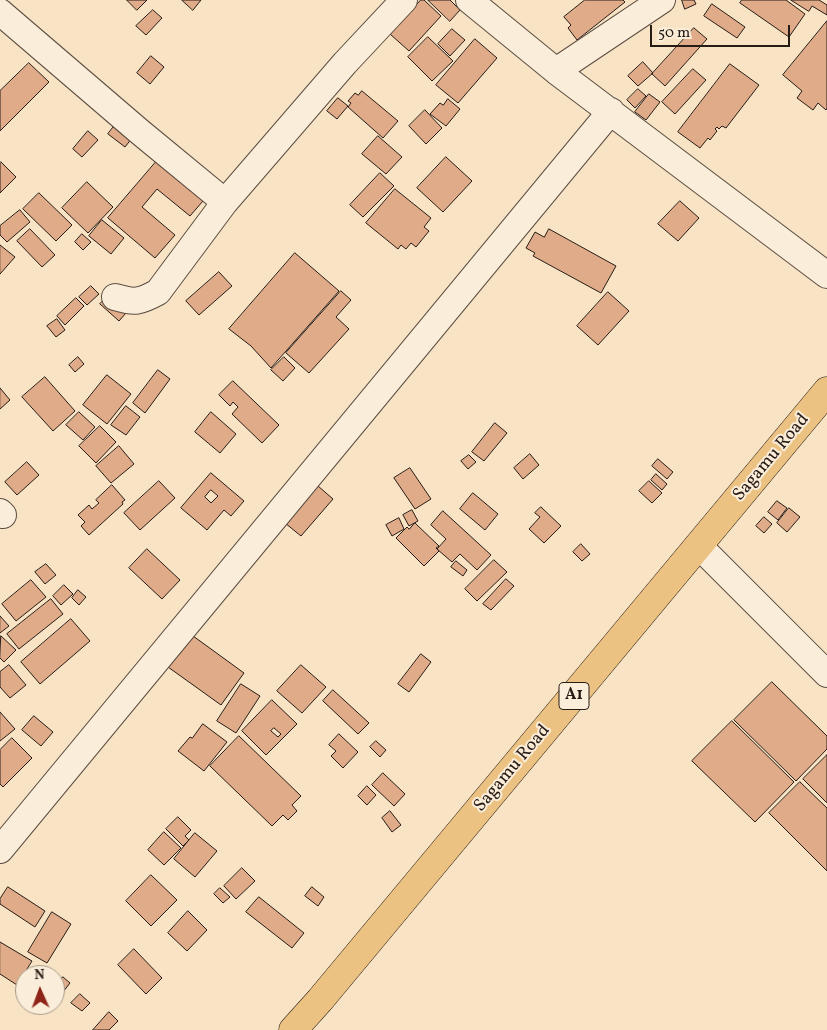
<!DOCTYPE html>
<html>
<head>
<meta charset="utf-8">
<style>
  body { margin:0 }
  #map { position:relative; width:827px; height:1030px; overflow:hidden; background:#f8e4c4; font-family:Vollkorn,serif }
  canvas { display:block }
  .north { position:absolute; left:15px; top:965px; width:50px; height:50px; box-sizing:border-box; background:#faedd9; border:1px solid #a6998b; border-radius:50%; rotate:358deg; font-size:14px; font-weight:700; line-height:20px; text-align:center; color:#271b16 }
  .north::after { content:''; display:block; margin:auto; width:18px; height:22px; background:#8f2418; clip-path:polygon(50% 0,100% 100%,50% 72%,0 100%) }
  .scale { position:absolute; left:650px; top:25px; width:140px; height:22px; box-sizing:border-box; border:2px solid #271b16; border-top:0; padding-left:6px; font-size:15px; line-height:18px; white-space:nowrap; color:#271b16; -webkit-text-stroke:4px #faedd9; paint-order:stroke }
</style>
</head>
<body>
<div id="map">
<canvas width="827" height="1030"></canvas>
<div class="north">N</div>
<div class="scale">50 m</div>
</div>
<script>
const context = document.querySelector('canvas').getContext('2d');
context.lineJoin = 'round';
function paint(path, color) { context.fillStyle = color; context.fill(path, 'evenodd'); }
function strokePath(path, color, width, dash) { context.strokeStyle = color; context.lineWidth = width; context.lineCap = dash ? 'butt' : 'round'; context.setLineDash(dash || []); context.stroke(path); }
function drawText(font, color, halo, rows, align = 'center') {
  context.font = font + ' Vollkorn,serif'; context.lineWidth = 4; context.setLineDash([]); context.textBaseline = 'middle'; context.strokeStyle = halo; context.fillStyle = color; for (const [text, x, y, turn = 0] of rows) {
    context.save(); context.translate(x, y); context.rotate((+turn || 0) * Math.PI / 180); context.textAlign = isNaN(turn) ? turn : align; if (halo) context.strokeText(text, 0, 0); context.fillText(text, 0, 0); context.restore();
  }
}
const building = new Path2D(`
  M127 0H147L137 10Z
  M182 0H201L193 10Z
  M421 0H424L441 16 409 51 390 34Z
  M428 0H450L460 10 450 21Z
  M585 0H623L625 2 577 40 568 28 571 25 564 17Z
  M682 0H694L696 4 685 9Z
  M742 0H786L805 14 789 37 740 3Z
  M791 0H819L827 5V15L812 6 809 11Z
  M712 4 745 27 737 38 704 16Z
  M153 10 162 18 146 35 136 26Z
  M827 21V108L826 110 818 103 813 110 797 98 802 91 783 75Z
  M694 28 707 39 665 86 652 74Z
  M452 29 465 40 450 56 438 44Z
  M428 37 453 61 432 81 408 57Z
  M475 39 497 58 458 103 436 85Z
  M151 56 164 67 150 84 137 73Z
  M643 62 653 73 638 86 628 76Z
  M29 63 49 82 0 131V91Z
  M730 64 759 85 726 128 722 126 719 129 717 127 715 129 717 131 710 140 708 138 700 148 678 132Z
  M693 69 706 80 675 114 662 102Z
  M638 89 646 96 635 108 627 100Z
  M362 91 398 121 383 138 348 107 351 103 348 101 355 93 358 95Z
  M649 94 660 102 646 120 635 112Z
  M338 98 348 106 337 119 327 111Z
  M448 99 460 109 446 126 430 114 440 103 443 105Z
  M425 110 442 128 426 144 409 126Z
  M119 120 136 133 125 147 108 134Z
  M88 131 98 140 82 157 73 149Z
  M378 136 402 157 386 174 362 154Z
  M446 157 472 181 443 212 417 188Z
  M1 162 16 177 0 193V163Z
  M156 162 203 201 190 216 157 189 142 207 175 235 155 258 108 218Z
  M380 173 394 186 363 217 350 205Z
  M87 182 113 207 88 233 62 208Z
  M395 189 431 218 424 227 429 231 416 247 411 243 406 249 401 245 398 249 366 223Z
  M39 193 72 225 56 241 23 209Z
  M680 201 699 218 678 241 658 224Z
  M20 210 30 222 7 242 0 235V226Z
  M102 220 124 238 111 254 89 236Z
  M30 229 55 255 42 267 17 241Z
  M549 229 616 266 601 293 533 256 535 253 526 248 535 232 544 237Z
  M82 234 91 242 83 250 75 242Z
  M0 245 15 257 0 274Z
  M295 253 339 291 271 368 251 346 229 329Z
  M219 272 232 286 199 315 186 301Z
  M91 286 99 294 87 305 79 297Z
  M341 291 351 300 336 317 349 329 309 373 286 353Z
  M608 292 629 311 598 345 577 326Z
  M107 297 126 313 119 321 100 304Z
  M76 298 84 306 65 325 57 316Z
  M57 319 65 330 56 337 47 326Z
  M78 357 84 364 75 372 69 365Z
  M284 357 295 368 283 381 271 370Z
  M158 370 170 379 145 413 133 403Z
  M107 375 131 394 107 424 83 405Z
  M45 377 75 411 53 431 22 397Z
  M233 381 279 425 262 443 232 414 238 407 233 402 230 406 219 395Z
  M0 388 10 400 0 409Z
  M126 406 140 417 126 435 111 425Z
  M79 412 95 427 83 440 66 425Z
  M211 412 236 434 220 453 195 432Z
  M495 423 507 433 484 461 472 452Z
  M100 426 116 442 96 463 79 446Z
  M119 446 134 464 111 483 96 466Z
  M530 454 539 465 523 479 514 468Z
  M469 455 476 462 468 469 461 461Z
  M658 459 673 472 667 479 652 466Z
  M27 462 39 475 17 495 5 482Z
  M410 468 431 499 415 509 394 478Z
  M211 473 244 501 231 516 224 510 207 530 181 508ZM211 490 218 496 211 503 205 497Z
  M656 474 667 484 662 490 651 480Z
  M159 481 175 498 140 530 124 513Z
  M649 481 662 493 652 503 639 491Z
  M112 485 125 500 122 502 123 504 89 535 81 526 85 522 78 515 89 505 92 509 99 503 96 500Z
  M318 486 333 499 301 536 285 523Z
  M473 493 498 514 485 530 460 509Z
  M777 501 787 508 778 520 768 512Z
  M541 507 561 526 544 543 529 529 540 517 535 513Z
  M789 508 800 517 787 532 777 523Z
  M412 510 418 521 409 526 403 515Z
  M443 511 491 555 477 570 460 554 452 562 437 549 446 539 431 525Z
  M764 517 772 524 764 533 756 526Z
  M399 518 404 529 392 536 386 525Z
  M415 523 439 546 436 548 439 551 424 566 396 538 407 527 409 529Z
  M581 544 590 554 582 561 573 552Z
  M147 549 180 580 162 599 129 568Z
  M494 560 507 572 477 601 465 589Z
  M456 561 467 570 463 576 451 567Z
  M46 564 56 575 45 584 35 572Z
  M506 579 514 586 491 610 483 604Z
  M31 580 46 597 16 621 2 604Z
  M64 585 73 594 61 605 53 596Z
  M78 590 86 597 79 605 72 598Z
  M51 599 63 614 19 649 7 634Z
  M0 616 9 626 0 633Z
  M71 619 90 641 40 684 21 662Z
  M189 633 244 673 221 705 168 667Z
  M1 636 16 650 4 662 0 658Z
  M421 654 431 662 409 692 398 684Z
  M9 665 26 685 10 698 0 687V672Z
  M301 665 326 687 302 713 277 691Z
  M772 682 827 736V749L796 781 734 720Z
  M241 684 260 696 236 733 217 721Z
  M333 690 369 723 358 734 323 701Z
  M272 700 297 724 266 755 242 731ZM274 728 281 734 278 737 271 731Z
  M0 712 15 729 0 741Z
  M34 716 53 732 41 746 22 730Z
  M732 721 794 782 755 822 692 761Z
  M203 724 227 742 204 771 178 751 190 737 192 738Z
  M339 734 358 752 343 768 331 756 336 751 329 745Z
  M239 736 301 796 292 805 297 811 288 820 283 815 272 826 210 766Z
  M12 738 32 758 3 787 0 784V750Z
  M376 741 386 750 380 757 370 747Z
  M827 755V803L803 779Z
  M383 773 405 794 394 806 372 785Z
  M800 782 827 808V871L769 813Z
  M367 786 376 795 367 805 358 796Z
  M390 811 401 825 392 832 382 818Z
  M178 817 191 830 185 836 189 840 183 846 166 829Z
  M164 832 181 848 164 865 148 850Z
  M195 833 217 851 195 877 174 859Z
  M242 868 255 881 236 899 224 886Z
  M151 875 177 900 151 926 126 901Z
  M8 887 45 911 35 927 0 904V899Z
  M312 887 324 897 318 906 305 896Z
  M220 888 230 897 223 903 214 894Z
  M259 897 304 933 292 948 246 912Z
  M188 911 207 930 187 951 168 933Z
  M52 912 71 924 47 963 28 952Z
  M0 942 32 961 17 985 0 974Z
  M134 949 162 978 146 994 118 965Z
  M63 977 70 983 63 992 56 986Z
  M80 994 90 1003 82 1011 71 1003Z
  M109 1012 118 1021 109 1030H93Z`);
paint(building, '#e0ab88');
strokePath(building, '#271b16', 1);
const minor = new Path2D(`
  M469 0 556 71 827 275
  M0 12 140 132 225 202
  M556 71 662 0
  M115 297C135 303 140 302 158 292L225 202 345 63 404 0
  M0 512 3 515
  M699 546 827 674
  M0 850 611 111`);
const highway = new Path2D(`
  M293 1030 320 1000 827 391`);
strokePath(minor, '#5b4d42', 28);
strokePath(highway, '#271b16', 29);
strokePath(minor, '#faedd9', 26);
strokePath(highway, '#ecc282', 28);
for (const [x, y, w] of [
  [574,696,30]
]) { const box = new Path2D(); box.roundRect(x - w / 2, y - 13.5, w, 27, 4); context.fillStyle = '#faedd9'; context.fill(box); strokePath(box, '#271b16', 1); }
drawText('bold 16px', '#271b16', null, [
  ["A1",574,696]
]);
drawText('18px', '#271b16', '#faedd9', [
  ["Sagamu Road",772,458,-50],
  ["Sagamu Road",513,769,-50]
]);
</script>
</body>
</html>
